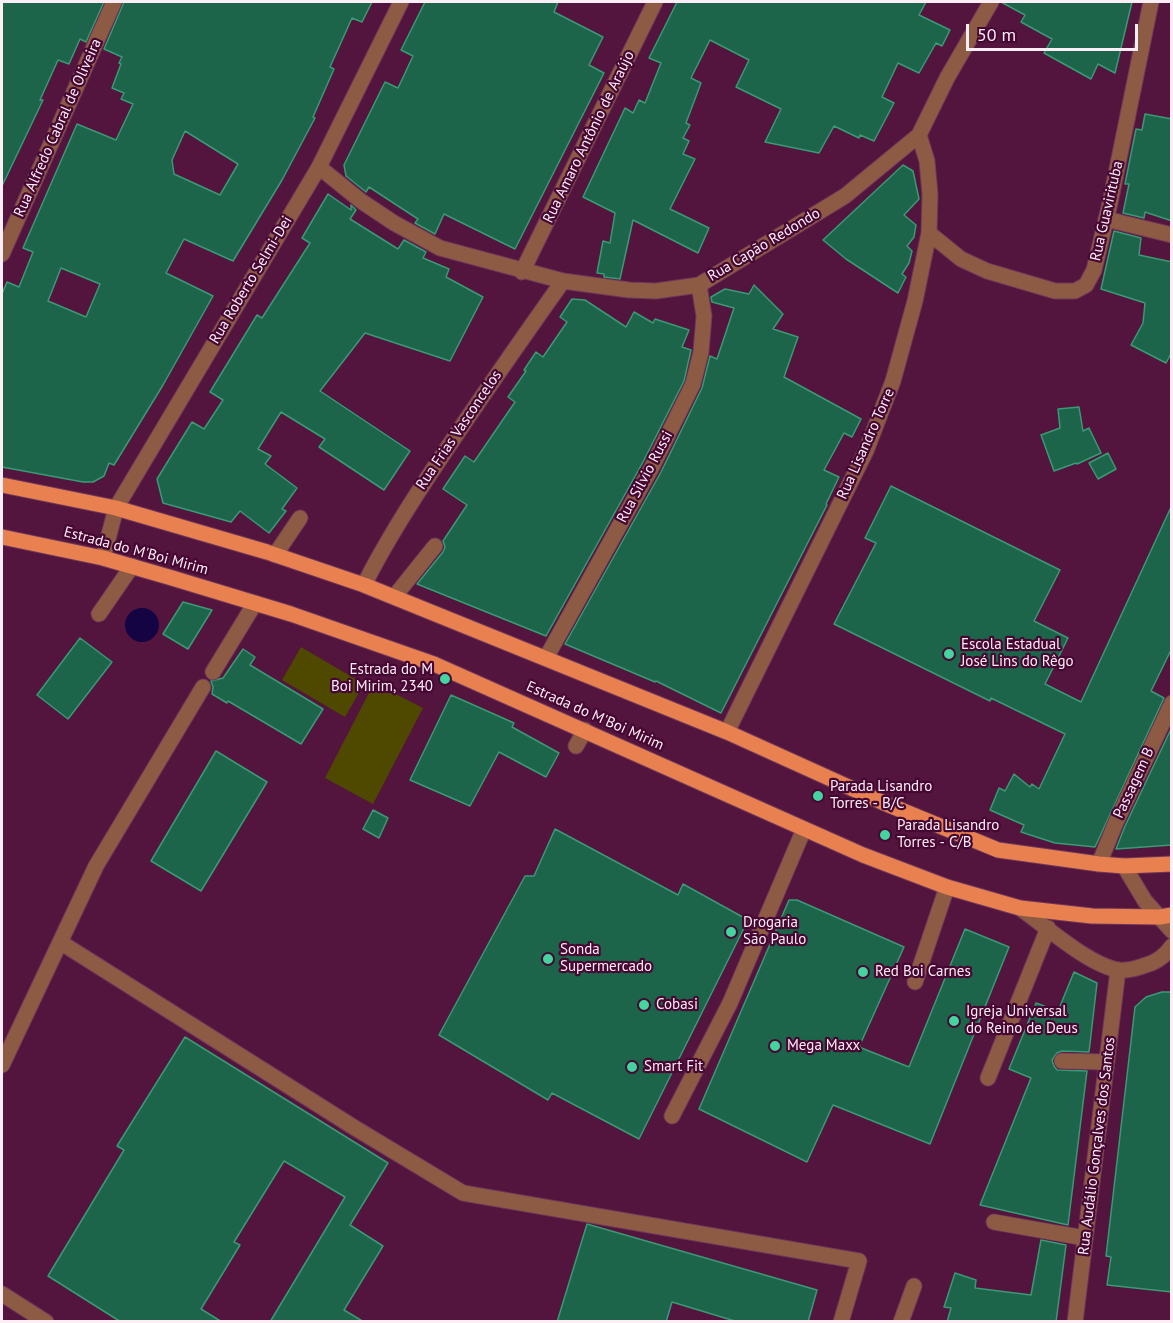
<!DOCTYPE html>
<html>
<head>
<meta charset="utf-8">
<style>
  body { margin:0 }
  #map { position:relative; width:1173px; height:1323px; overflow:hidden; background:#53143d; font-family:"PT Sans",sans-serif }
  canvas { display:block }
  .frame { position:absolute; inset:0; border:3px solid #fdedf5; pointer-events:none }
  .scale { position:absolute; left:966px; top:24px; width:172px; height:27px; box-sizing:border-box; border:3px solid #fdedf5; border-top:0; padding-left:8px; font-size:18px; line-height:21px; white-space:nowrap; color:#fdedf5; -webkit-text-stroke:4px #470733; paint-order:stroke }
</style>
</head>
<body>
<div id="map">
<canvas width="1173" height="1323"></canvas>
<div class="frame"></div>
<div class="scale">50 m</div>
</div>
<script>
const context = document.querySelector('canvas').getContext('2d');
context.lineJoin = 'round';
function paint(path, color) { context.fillStyle = color; context.fill(path, 'evenodd'); }
function strokePath(path, color, width, dash) { context.strokeStyle = color; context.lineWidth = width; context.lineCap = dash ? 'butt' : 'round'; context.setLineDash(dash || []); context.stroke(path); }
function drawText(font, color, halo, rows, align = 'center') {
  context.font = font + ' "PT Sans",sans-serif'; context.lineWidth = 4.5; context.setLineDash([]); context.textBaseline = 'middle'; context.strokeStyle = halo; context.fillStyle = color; for (const [text, x, y, turn = 0] of rows) {
    context.save(); context.translate(x, y); context.rotate((+turn || 0) * Math.PI / 180); context.textAlign = isNaN(turn) ? turn : align; if (halo) context.strokeText(text, 0, 0); context.fillText(text, 0, 0); context.restore();
  }
}
paint(new Path2D(`
  M301 647 364 684 345 717 282 680Z
  M374 683 423 708 373 804 325 778Z`), '#4f4900');
paint(new Path2D(`
  M125 625a17 17 0 1 1 34 0a17 17 0 1 1-34 0Z`), '#150443');
const building = new Path2D(`
  M2 2H104L86 42 80 39 69 64 58 60 40 100H43L2 186Z
  M124 2H372L362 22 352 18 330 67 334 69 313 117 315 118 282 180 233 261 184 239 166 273 213 296 163 385 114 465 109 463 104 476 93 482H83L2 467V294L7 282 19 287 33 252 23 248 77 124 116 140 133 104 121 99 124 93 112 88 121 64 119 63 122 57 104 49ZM185 131 238 164 220 195 174 174 172 160ZM61 268 100 284 86 317 48 301Z
  M425 2H558L554 12 603 37 589 65 604 73 515 249 444 214 435 234 415 223 418 219 369 187 366 192 346 176 344 165 385 82 398 88 413 56 401 50Z
  M677 2H926L919 15 950 30 942 46 936 43 919 73 898 63 882 97 894 103 874 141 860 135 859 138 834 126 819 153 765 142 781 109 736 87 749 60 710 40 691 78 701 83 686 123 690 125 683 138 689 141 683 154 695 159 670 209 709 228 698 253 633 220 620 279 604 277V274L597 273 603 241 610 243 615 213 583 197 625 108 633 113 639 100 645 103 661 63 649 58Z
  M1001 2H1132L1115 73 1098 64 1091 79 1044 53 1052 39 1021 22 1025 15Z
  M1145 114 1172 119V221L1145 212 1144 218 1123 213 1129 184H1125L1136 129 1142 130Z
  M903 165 913 171 919 199 904 215 916 225 914 237 907 246 912 251 909 263 902 274 906 277 898 293 846 259 823 240Z
  M328 194 351 210V205L356 210 350 219 398 249 404 240 426 252 423 258 449 269 446 277 483 297 450 361 365 333 320 391 410 451 384 490 319 447 325 439 281 412 258 449 271 456 265 464 297 488 282 509 286 511 269 533 240 511 231 522 163 503 157 479 192 422 204 429 223 400 210 392 257 315 262 318 310 243 302 238Z
  M1114 231 1141 238 1139 255 1172 262V352L1166 363 1131 345 1143 323 1145 303 1101 289Z
  M754 285 783 314 773 329 798 337 784 377 861 419 852 437 844 433 824 470 839 477 826 504 827 505 721 713 656 681 655 682 565 644 661 472 702 388 710 356 717 359 734 308 712 302 711 297 725 289 749 294Z
  M572 299 585 300 626 327 634 312 653 323 655 319 689 330 682 347 691 350 684 381 643 462 546 636 417 584 443 552 445 547 443 541 467 505 443 489 465 456 474 462 515 402 508 397 526 371 524 370 536 352 543 357 567 322 560 317Z
  M1079 407 1083 431 1089 428 1101 453 1077 464 1076 463 1054 471 1041 435 1060 428 1058 409Z
  M1108 453 1116 469 1098 479 1089 463Z
  M891 486 1060 570 1034 621 1068 638 1045 684 1081 702 1172 505V648L1151 691 1164 698 1095 847 1055 843 1021 832 1024 825 990 810 999 788 1005 791 1014 774 1030 787 1032 784 1039 789 1065 734 991 698 990 701 834 624 876 543 865 538Z
  M183 602 212 610 188 649 163 634Z
  M80 638 112 662 68 719 37 695Z
  M243 649 255 657 250 665 323 709 301 744 228 701 227 703 212 694 213 687 211 681 223 678Z
  M451 695 514 723 512 727 559 753 546 777 499 752 470 806 410 780Z
  M1172 727V845L1116 849 1125 826Z
  M216 751 267 782 201 891 151 861Z
  M373 810 388 818 379 838 363 829Z
  M555 829 678 895 683 884 748 920 639 1139 552 1093 548 1100 439 1035 525 876H534Z
  M789 900H797L904 947 859 1047 909 1067 965 929 1009 947 930 1144 833 1105 807 1162 699 1109Z
  M1074 972 1097 983 1089 1052 1062 1051 1057 1053 1052 1060 1054 1066 1057 1070 1087 1071 1068 1225 980 1205 1031 1078 1009 1069 1036 1003 1058 1011Z
  M1162 992H1172V1292L1107 1285 1111 1257 1106 1256 1135 1007 1146 997Z
  M185 1037 388 1163 350 1225 383 1246 344 1310 364 1322H270L345 1197 284 1161 234 1242 240 1245 201 1309 222 1322H121L48 1276 124 1150 117 1146Z
  M587 1224 817 1290 808 1322H738L672 1302 666 1322H557Z
  M1041 1240 1066 1245 1056 1322H947L951 1308 944 1307 955 1273 976 1280 975 1288 1031 1295Z`);
paint(building, '#1c654a');
strokePath(building, '#3b9975', 1.5);
const minor = new Path2D(`
  M319 167 361 201 394 223 440 248 563 281 629 290 656 291 699 285 845 196 919 135 947 78 991 2
  M1106 219 1172 235
  M929 233 961 259 987 271 1055 291H1075L1086 285 1094 270 1110 203 1151 2
  M2 254 114 2
  M522 272 655 2
  M275 555 300 518
  M103 558 116 508 319 167 401 2
  M364 585C386 541 413 499 440 459 480 399 521 340 563 281
  M394 597 435 546
  M99 614 132 566
  M546 658 652 467 693 384 701 352 704 316 699 285
  M213 672 255 603
  M727 732 866 451 893 381 915 301 929 233 930 194 927 161 919 135
  M576 746 585 730
  M1099 864 1116 822 1172 703
  M1124 866 1145 901 1172 931
  M1020 908C1045 926 1090 966 1119 970 1128 971 1138 968 1146 965 1157 962 1165 956 1172 946
  M60 942 355 1128 463 1193 859 1261 841 1322
  M915 982 947 887
  M1062 1061 1107 1062
  M2 1065 96 866 203 687
  M988 1078 1048 928
  M672 1116 730 1003 804 829
  M994 1222 1085 1238
  M2 1294 46 1322
  M901 1322 914 1286
  M1075 1322 1118 970`);
const major = new Path2D(`
  M2 485 116 508 267 552 364 585 727 732 884 803 998 850 1099 864 1124 866 1172 864
  M2 537 103 558 172 578 291 614 434 664 863 855 947 887 1020 908 1092 916 1160 917 1172 915`);
strokePath(minor, '#6e375a', 17);
strokePath(major, '#6e375a', 17);
strokePath(minor, '#8d5b44', 15);
strokePath(major, '#e88050', 15);
for (const [x, y, r, color] of [
  [949,654,6,"#44d4a0"],
  [445,679,6,"#44d4a0"],
  [818,796,6,"#44d4a0"],
  [885,835,6,"#44d4a0"],
  [731,932,6,"#44d4a0"],
  [548,959,6,"#44d4a0"],
  [863,972,6,"#44d4a0"],
  [644,1005,6,"#44d4a0"],
  [954,1021,6,"#44d4a0"],
  [775,1046,6,"#44d4a0"],
  [632,1067,6,"#44d4a0"]
]) { const dot = new Path2D(); dot.arc(x, y, r, 0, 2 * Math.PI); context.fillStyle = color; context.fill(dot); strokePath(dot, '#470733', 2); }
drawText('15px', '#fdedf5', '#470733', [
  ["Rua Alfredo Cabral de Oliveira",58,128,-66],
  ["Rua Amaro Antônio de Araújo",589,137,-64],
  ["Rua Guavirituba",1107,211,-77],
  ["Rua Capão Redondo",764,245,-31],
  ["Rua Roberto Selmi-Dei",251,280,-59],
  ["Rua Frias Vasconcelos",459,430,-56],
  ["Rua Lisandro Torre",866,444,-66],
  ["Rua Silvio Russi",645,477,-62],
  ["Estrada do M'Boi Mirim",136,551,15],
  ["Estrada do M'Boi Mirim",595,716,24],
  ["Passagem B",1134,783,-65],
  ["Rua Audálio Gonçalves dos Santos",1097,1146,-83]
]);
drawText('15px', '#fdedf5', '#470733', [
  ["Escola Estadual",961,645],
  ["José Lins do Rêgo",961,662],
  ["Estrada do M",433,670,"right"],
  ["Boi Mirim, 2340",433,687,"right"],
  ["Parada Lisandro",830,787],
  ["Torres - B/C",830,804],
  ["Parada Lisandro",897,826],
  ["Torres - C/B",897,843],
  ["Drogaria",743,923],
  ["São Paulo",743,940],
  ["Sonda",560,950],
  ["Supermercado",560,967],
  ["Red Boi Carnes",875,972],
  ["Cobasi",656,1005],
  ["Igreja Universal",966,1012],
  ["do Reino de Deus",966,1029],
  ["Mega Maxx",787,1046],
  ["Smart Fit",644,1067]
], 'left');
</script>
</body>
</html>
